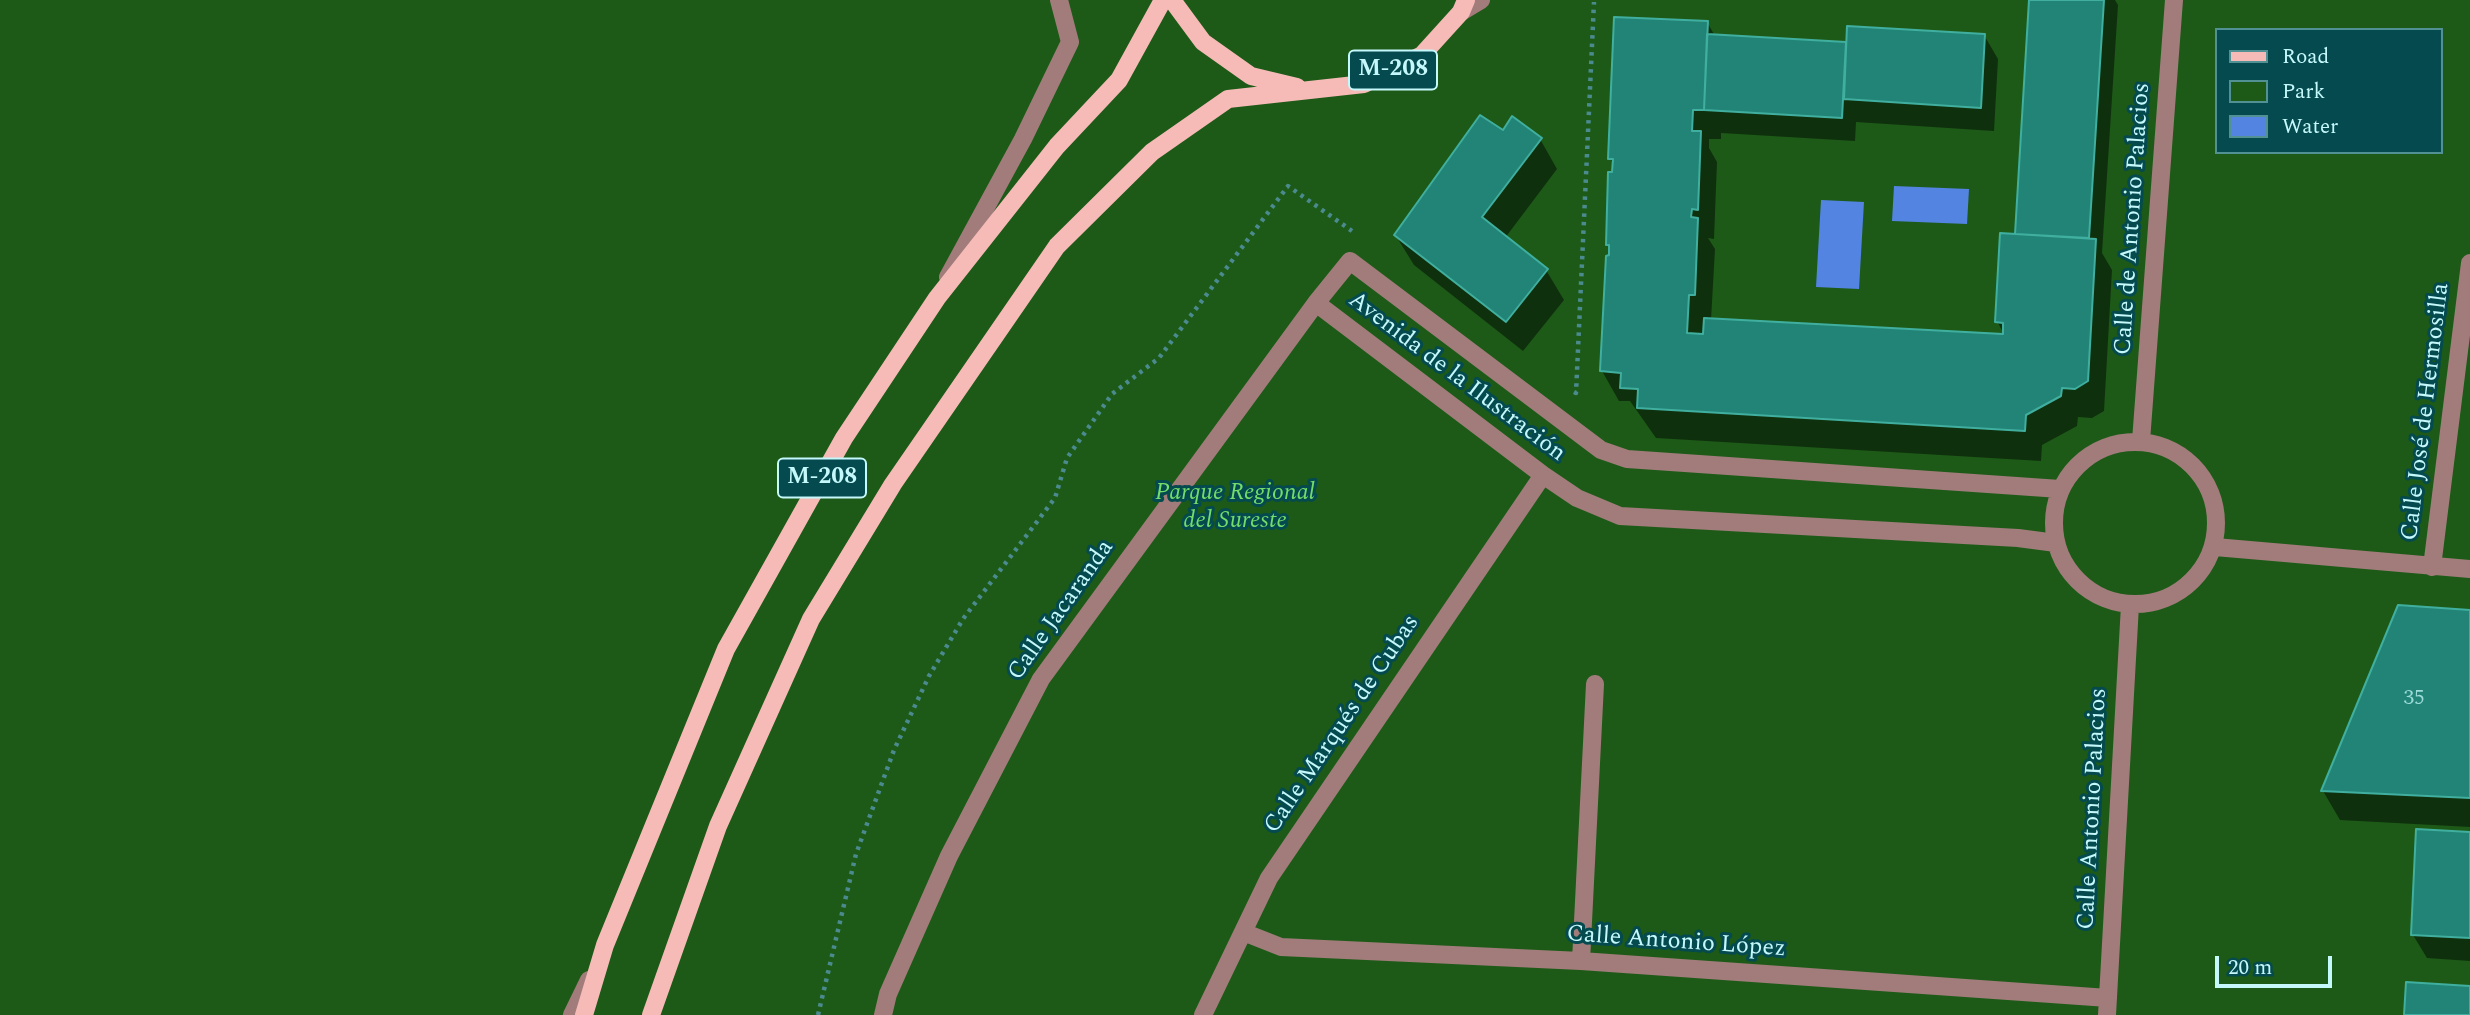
<!DOCTYPE html>
<html>
<head>
<meta charset="utf-8">
<style>
  body { margin:0 }
  #map { position:relative; width:2470px; height:1015px; overflow:hidden; background:#044a4e; font-family:Spectral,serif }
  canvas { display:block }
  .legend { position:absolute; left:2215px; top:28px; width:228px; height:126px; box-sizing:border-box; background:#044a4e; border:2px solid #519093; margin:0; padding:9px 12px; list-style:none; font-size:21px; color:#c5f8fb }
  .legend li { display:flex; align-items:center; gap:14px; height:35px }
  .legend b { width:35px; border:2px solid #519093 }
  .scale { position:absolute; left:2215px; top:956px; width:117px; height:32px; box-sizing:border-box; border:4px solid #c5f8fb; border-top:0; padding-left:9px; font-size:21px; line-height:24px; white-space:nowrap; color:#c5f8fb; -webkit-text-stroke:5px #044a4e; paint-order:stroke }
</style>
</head>
<body>
<div id="map">
<canvas width="2470" height="1015"></canvas>
<ul class="legend">
<li><b style="height:9px;background:#f6bab7"></b>Road</li>
<li><b style="height:19px;background:#1d5a18"></b>Park</li>
<li><b style="height:19px;background:#5384e1"></b>Water</li>
</ul>
<div class="scale">20 m</div>
</div>
<script>
const context = document.querySelector('canvas').getContext('2d');
context.lineJoin = 'round';
function paint(path, color) { context.fillStyle = color; context.fill(path, 'evenodd'); }
function strokePath(path, color, width, dash) { context.strokeStyle = color; context.lineWidth = width; context.lineCap = dash ? 'butt' : 'round'; context.setLineDash(dash || []); context.stroke(path); }
function drawText(font, color, halo, rows, align = 'center') {
  context.font = font + ' Spectral,serif'; context.lineWidth = 6; context.setLineDash([]); context.textBaseline = 'middle'; context.strokeStyle = halo; context.fillStyle = color; for (const [text, x, y, turn = 0] of rows) {
    context.save(); context.translate(x, y); context.rotate((+turn || 0) * Math.PI / 180); context.textAlign = isNaN(turn) ? turn : align; if (halo) context.strokeText(text, 0, 0); context.fillText(text, 0, 0); context.restore();
  }
}
paint(new Path2D(`
  M0 0H2470V1015H0ZM2216 30H2440V152H2216Z`), '#1d5a18');
paint(new Path2D(`
  M1894 186 1969 189 1967 224 1892 221Z
  M1821 200 1864 202 1859 289 1816 287Z`), '#5384e1');
paint(new Path2D(`
  M2031 0H2115L2118 5 2102 253 2112 270 2104 411 2092 418 2078 417 2077 426 2042 445 2041 461 1656 438 1630 401H1619L1602 371 1614 165 1610 158 1707 22 1715 36 1848 44 1984 35 1998 59 1994 131 1856 122 1855 141 1721 133V139H1709V148L1717 162 1714 239 1708 238 1715 249 1711 320 2005 336 1997 321 2016 235Z
  M1504 133 1540 139 1557 169 1505 238 1546 270 1564 300 1523 351 1414 265 1396 236Z
  M2470 612V827L2340 820 2323 791Z
  M2470 833V961L2427 958 2413 935Z`), '#0007');
const building = new Path2D(`
  M2029 0H2104L2089 238 2015 234Z
  M1614 17 1708 21 1704 110H1693L1692 131H1701L1698 210 1692 209 1691 217 1698 218 1695 295H1689L1687 333 1703 334 1704 318 2003 334V323L1995 322 2000 233 2096 239 2088 381 2075 389 2062 388 2061 396 2026 415 2025 431 1637 408 1638 389 1620 388 1621 373 1600 371 1606 256 1609 255V245H1606L1608 172H1612L1613 159H1608Z
  M1847 26 1985 34 1981 108 1844 99Z
  M1707 34 1846 42 1842 118 1704 110Z
  M1480 115 1503 130 1512 116 1542 138 1482 217 1548 269 1506 322 1394 235Z
  M2398 605 2470 610V798L2321 791Z
  M2416 829 2470 832V938L2411 935Z
  M2406 982 2470 986V1015H2404Z`);
paint(building, '#218477');
strokePath(building, '#40af9f', 2);
strokePath(new Path2D(`
  M1574 392 1576 393 1594 2
  M818 1015 856 854 894 750 929 676 963 619 1055 498 1067 458 1112 394 1159 358 1288 186 1352 231`), '#4b8a8e', 4.5, [3.5, 5]);
strokePath(new Path2D(`
  M1461 12 1481 0
  M948 277 1023 139 1070 42 1059 0
  M2141 441 2174 0
  M2054 523a81 81 0 1 1 162 0a81 81 0 1 1-162 0Z
  M2056 543 2018 538 1620 516 1577 498 1543 475 1316 303 1350 261 1601 450 1627 459 2060 489
  M2215 547 2470 569
  M2432 567 2470 263
  M1243 932 1281 947 1581 961 2108 998
  M1581 961 1595 684
  M572 1015 589 980
  M883 1015 888 994 949 856 1041 679 1316 303
  M1203 1015 1269 878 1543 475
  M2107 1015 2130 605`), '#a17c7a', 18);
strokePath(new Path2D(`
  M1172 0 1203 42 1251 76 1297 87
  M584 1015 605 945 726 649 844 438 937 298 1057 146 1119 80 1163 0
  M651 1015 718 826 811 619 893 484 1057 246 1152 152 1228 99 1364 84 1422 55 1461 12 1466 0`), '#f6bab7', 18);
drawText('21px', '#9cdbda', null, [
  ["35",2414,700]
]);
for (const [x, y, w] of [
  [1393,70,88],
  [822,478,88]
]) { const box = new Path2D(); box.roundRect(x - w / 2, y - 19.5, w, 39, 5); context.fillStyle = '#044a4e'; context.fill(box); strokePath(box, '#c5f8fb', 2); }
drawText('bold 23px', '#c5f8fb', null, [
  ["M-208",1393,70],
  ["M-208",822,478]
]);
drawText('24px', '#c5f8fb', '#044a4e', [
  ["Calle de Antonio Palacios",2134,219,-86],
  ["Avenida de la Ilustración",1456,378,37],
  ["Calle José de Hermosilla",2427,412,-83],
  ["Calle Jacaranda",1062,611,-55],
  ["Calle Marqués de Cubas",1343,725,-56],
  ["Calle Antonio Palacios",2094,809,-87],
  ["Calle Antonio López",1676,943,4]
]);
drawText('italic 24px', '#74dc6a', '#044a4e', [
  ["Parque Regional",1235,494],
  ["del Sureste",1235,522]
]);
</script>
</body>
</html>
